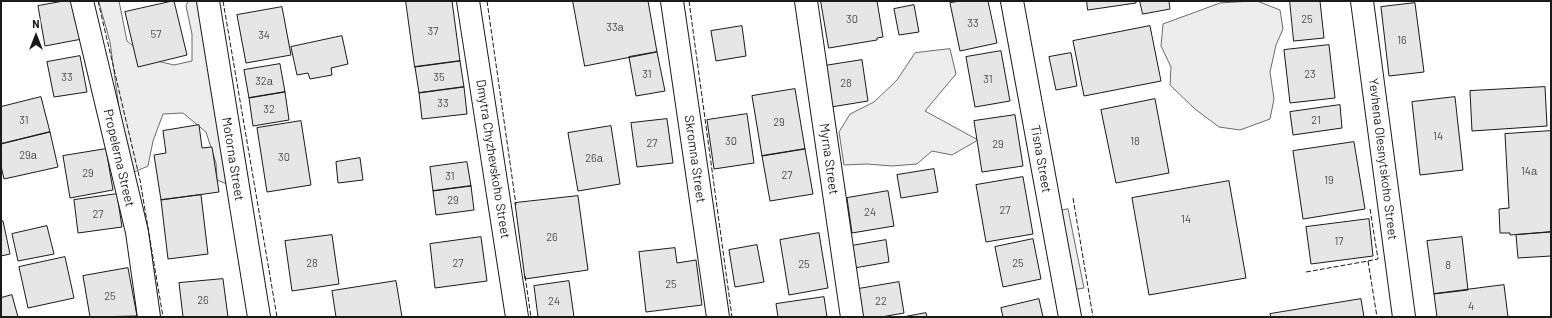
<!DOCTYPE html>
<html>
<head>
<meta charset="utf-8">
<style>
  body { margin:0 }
  #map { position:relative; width:1552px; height:318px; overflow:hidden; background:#fff; font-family:Barlow,sans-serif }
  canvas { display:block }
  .frame { position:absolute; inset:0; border:2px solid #1a1a1a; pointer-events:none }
  .north { position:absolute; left:16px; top:16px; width:40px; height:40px; -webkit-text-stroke:3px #fff; paint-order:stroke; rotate:0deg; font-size:11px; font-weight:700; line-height:16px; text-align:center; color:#1a1a1a }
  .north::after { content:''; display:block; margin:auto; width:14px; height:18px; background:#1a1a1a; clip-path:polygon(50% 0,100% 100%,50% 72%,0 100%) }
</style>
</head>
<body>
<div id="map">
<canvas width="1552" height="318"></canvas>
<div class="frame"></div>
<div class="north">N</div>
</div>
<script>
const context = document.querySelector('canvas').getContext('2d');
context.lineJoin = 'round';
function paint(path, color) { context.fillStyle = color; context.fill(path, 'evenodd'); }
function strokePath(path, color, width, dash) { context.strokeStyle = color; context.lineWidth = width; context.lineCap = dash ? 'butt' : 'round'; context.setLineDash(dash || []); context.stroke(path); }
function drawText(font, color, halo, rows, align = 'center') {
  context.font = font + ' Barlow,sans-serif'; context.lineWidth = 3; context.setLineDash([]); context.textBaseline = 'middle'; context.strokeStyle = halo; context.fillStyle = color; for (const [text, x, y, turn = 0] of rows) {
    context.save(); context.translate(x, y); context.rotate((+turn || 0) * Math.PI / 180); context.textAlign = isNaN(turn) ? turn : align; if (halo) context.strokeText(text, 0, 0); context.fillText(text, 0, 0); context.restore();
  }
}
const built = new Path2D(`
  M99 1H119L127 41 149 59 174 65 192 61V34L186 6 188 1H201L227 184 217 180 216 163 206 132 183 113 163 114 153 141 148 166 132 173 124 145 110 42Z
  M1257 1 1280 10 1283 29 1276 45 1270 72 1274 99 1270 119 1240 130 1219 127 1195 109 1170 85 1171 67 1161 46 1163 24 1220 3Z
  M950 49 956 74 925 111 978 140 952 155 932 151 917 164 892 166 867 164 844 165 839 132 850 114 874 102 897 80 915 53Z
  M1068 209 1084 288 1071 290 1056 212Z`);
paint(built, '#ededed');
strokePath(built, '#6a6a6a', 1);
const building = new Path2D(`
  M64 1H76L82 39 45 46 38 6Z
  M174 1 187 55 138 67 125 12Z
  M406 1H452L460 61 415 67Z
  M573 1H648L657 52 585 66Z
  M821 1H877L883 37 877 38V40L829 48Z
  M961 1H988L997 43 960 51 950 3Z
  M1087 1H1136V3L1088 10Z
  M1140 1H1169L1170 9 1143 14Z
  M1290 1H1320L1324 38 1294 41Z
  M1415 3 1424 72 1389 76 1381 7Z
  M914 5 919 32 899 35 894 9Z
  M282 7 291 55 246 63 237 15Z
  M742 26 746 56 716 61 711 31Z
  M1150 26 1161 81 1084 96 1073 41Z
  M342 36 348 64 331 68 332 75 310 79 308 73 297 75 291 47Z
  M1329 45 1335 98 1290 103 1284 50Z
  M1001 51 1010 101 975 107 966 57Z
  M657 52 665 91 636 96 629 57Z
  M1071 53 1077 86 1056 90 1049 57Z
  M80 56 87 92 54 97 47 62Z
  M862 60 868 101 831 107 824 66Z
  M460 61 464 87 419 93 415 67Z
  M280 64 285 92 249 98 244 70Z
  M464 87 467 114 422 119 419 93Z
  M1545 87 1547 126 1472 131 1470 91Z
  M795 89 805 149 762 156 752 96Z
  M285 92 289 120 253 126 249 98Z
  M41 97 50 132 1 144V107Z
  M1455 97 1463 170 1420 175 1412 102Z
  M1155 99 1169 173 1116 183 1101 110Z
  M1340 105 1342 128 1293 135 1290 112Z
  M747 114 754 163 714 169 707 120Z
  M1015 115 1023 166 982 172 974 121Z
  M667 119 673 163 637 167 631 123Z
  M301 121 311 185 267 192 257 128Z
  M199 125 202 148 212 147 219 192 161 200 154 155 166 153 163 131Z
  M611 126 620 184 578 191 568 133Z
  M1551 131V232L1510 235V233H1500L1499 209 1509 208 1505 134Z
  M50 132 58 167 4 179 1 166V144Z
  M1354 142 1365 209 1303 219 1293 151Z
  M106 149 113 190 70 198 63 156Z
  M805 149 813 194 770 201 762 156Z
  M360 158 363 180 338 183 336 162Z
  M467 162 471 186 433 191 430 167Z
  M934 169 938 192 901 198 897 175Z
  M1023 177 1033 234 986 242 976 185Z
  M1229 181 1246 278 1149 295 1132 198Z
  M471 186 474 210 436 215 433 191Z
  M888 191 894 226 852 233 847 198Z
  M117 194 122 227 78 233 74 200Z
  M201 195 208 254 168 259 161 200Z
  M578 196 588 270 525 279 515 203Z
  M1369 219 1373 256 1311 264 1306 227Z
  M1 221H3L10 254 1 256Z
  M47 226 54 254 18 261 12 234Z
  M1551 232V256L1518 258 1516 235Z
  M819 233 828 288 789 295 780 240Z
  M332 235 339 284 292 291 285 241Z
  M481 237 487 281 435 288 430 244Z
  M1462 237 1468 290 1434 294 1427 241Z
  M1033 239 1041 279 1003 287 995 247Z
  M886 240 889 262 854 268 851 246Z
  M757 245 764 282 735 287 729 250Z
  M675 248 677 263 696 260 702 305 646 312 639 252Z
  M65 257 74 298 28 308 19 267Z
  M128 268 137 316 90 317 83 276Z
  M223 279 228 317H183L179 283Z
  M396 281 402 317H336L332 291Z
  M569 281 574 317H538L534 286Z
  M899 282 904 313 881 317H862L858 289Z
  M1504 285 1508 317H1437L1434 294Z
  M12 295 18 317H1V298Z
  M824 297 827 317H778L776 304Z
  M1039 299 1043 317H1003L1001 308Z
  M1361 299 1364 317H1271L1270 314Z
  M926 313 927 317H903Z`);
paint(building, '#e6e6e6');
strokePath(building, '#1a1a1a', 1);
const street = new Path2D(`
  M82 1 137 232 149 317
  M208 1 259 317
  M468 1 517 317
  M672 1 718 317
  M806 1 852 317
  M1012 1 1070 317
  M1362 1 1404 317`);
strokePath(street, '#1a1a1a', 24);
strokePath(street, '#fff', 22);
strokePath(new Path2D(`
  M98 1 140 180 163 317
  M223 1 277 317
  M487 1 516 205
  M689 1 732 317
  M1073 198 1093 317
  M1368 261 1378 259 1370 209
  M1306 272 1368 261 1377 317
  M525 276 531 317`), '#1a1a1a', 1, [5, 2]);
drawText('11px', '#4d4d4d', null, [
  ["30",852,19],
  ["25",1307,19],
  ["33",973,23],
  ["33а",615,27],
  ["37",433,31],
  ["57",156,34],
  ["34",264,35],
  ["16",1402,40],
  ["31",647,74],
  ["23",1310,74],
  ["33",67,77],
  ["35",439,77],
  ["31",988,79],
  ["32а",264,81],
  ["28",846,83],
  ["33",443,103],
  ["32",269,109],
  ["31",24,120],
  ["21",1316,120],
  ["29",779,122],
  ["14",1438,136],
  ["30",731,141],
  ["18",1135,141],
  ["27",652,143],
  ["29",998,144],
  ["29а",28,155],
  ["30",284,157],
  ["26а",594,158],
  ["14а",1529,171],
  ["29",88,173],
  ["27",787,175],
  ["31",450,176],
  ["19",1329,180],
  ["29",453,200],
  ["27",1005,210],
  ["24",870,212],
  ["27",98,214],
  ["14",1186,219],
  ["26",552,237],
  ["17",1339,241],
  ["28",312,263],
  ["27",458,263],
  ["25",1018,263],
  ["25",804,264],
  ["8",1448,265],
  ["25",671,284],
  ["25",110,296],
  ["26",203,300],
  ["24",554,301],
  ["22",881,301],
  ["4",1471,306]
]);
drawText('13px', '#1a1a1a', '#fff', [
  ["Propelerna Street",119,158,77],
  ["Motorna Street",233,159,81],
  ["Dmytra Chyzhevskoho Street",493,159,81],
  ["Skromna Street",695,159,82],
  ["Myrna Street",829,159,82],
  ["Tisna Street",1041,159,80],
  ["Yevhena Olesnytskoho Street",1383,159,83]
]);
</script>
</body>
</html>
